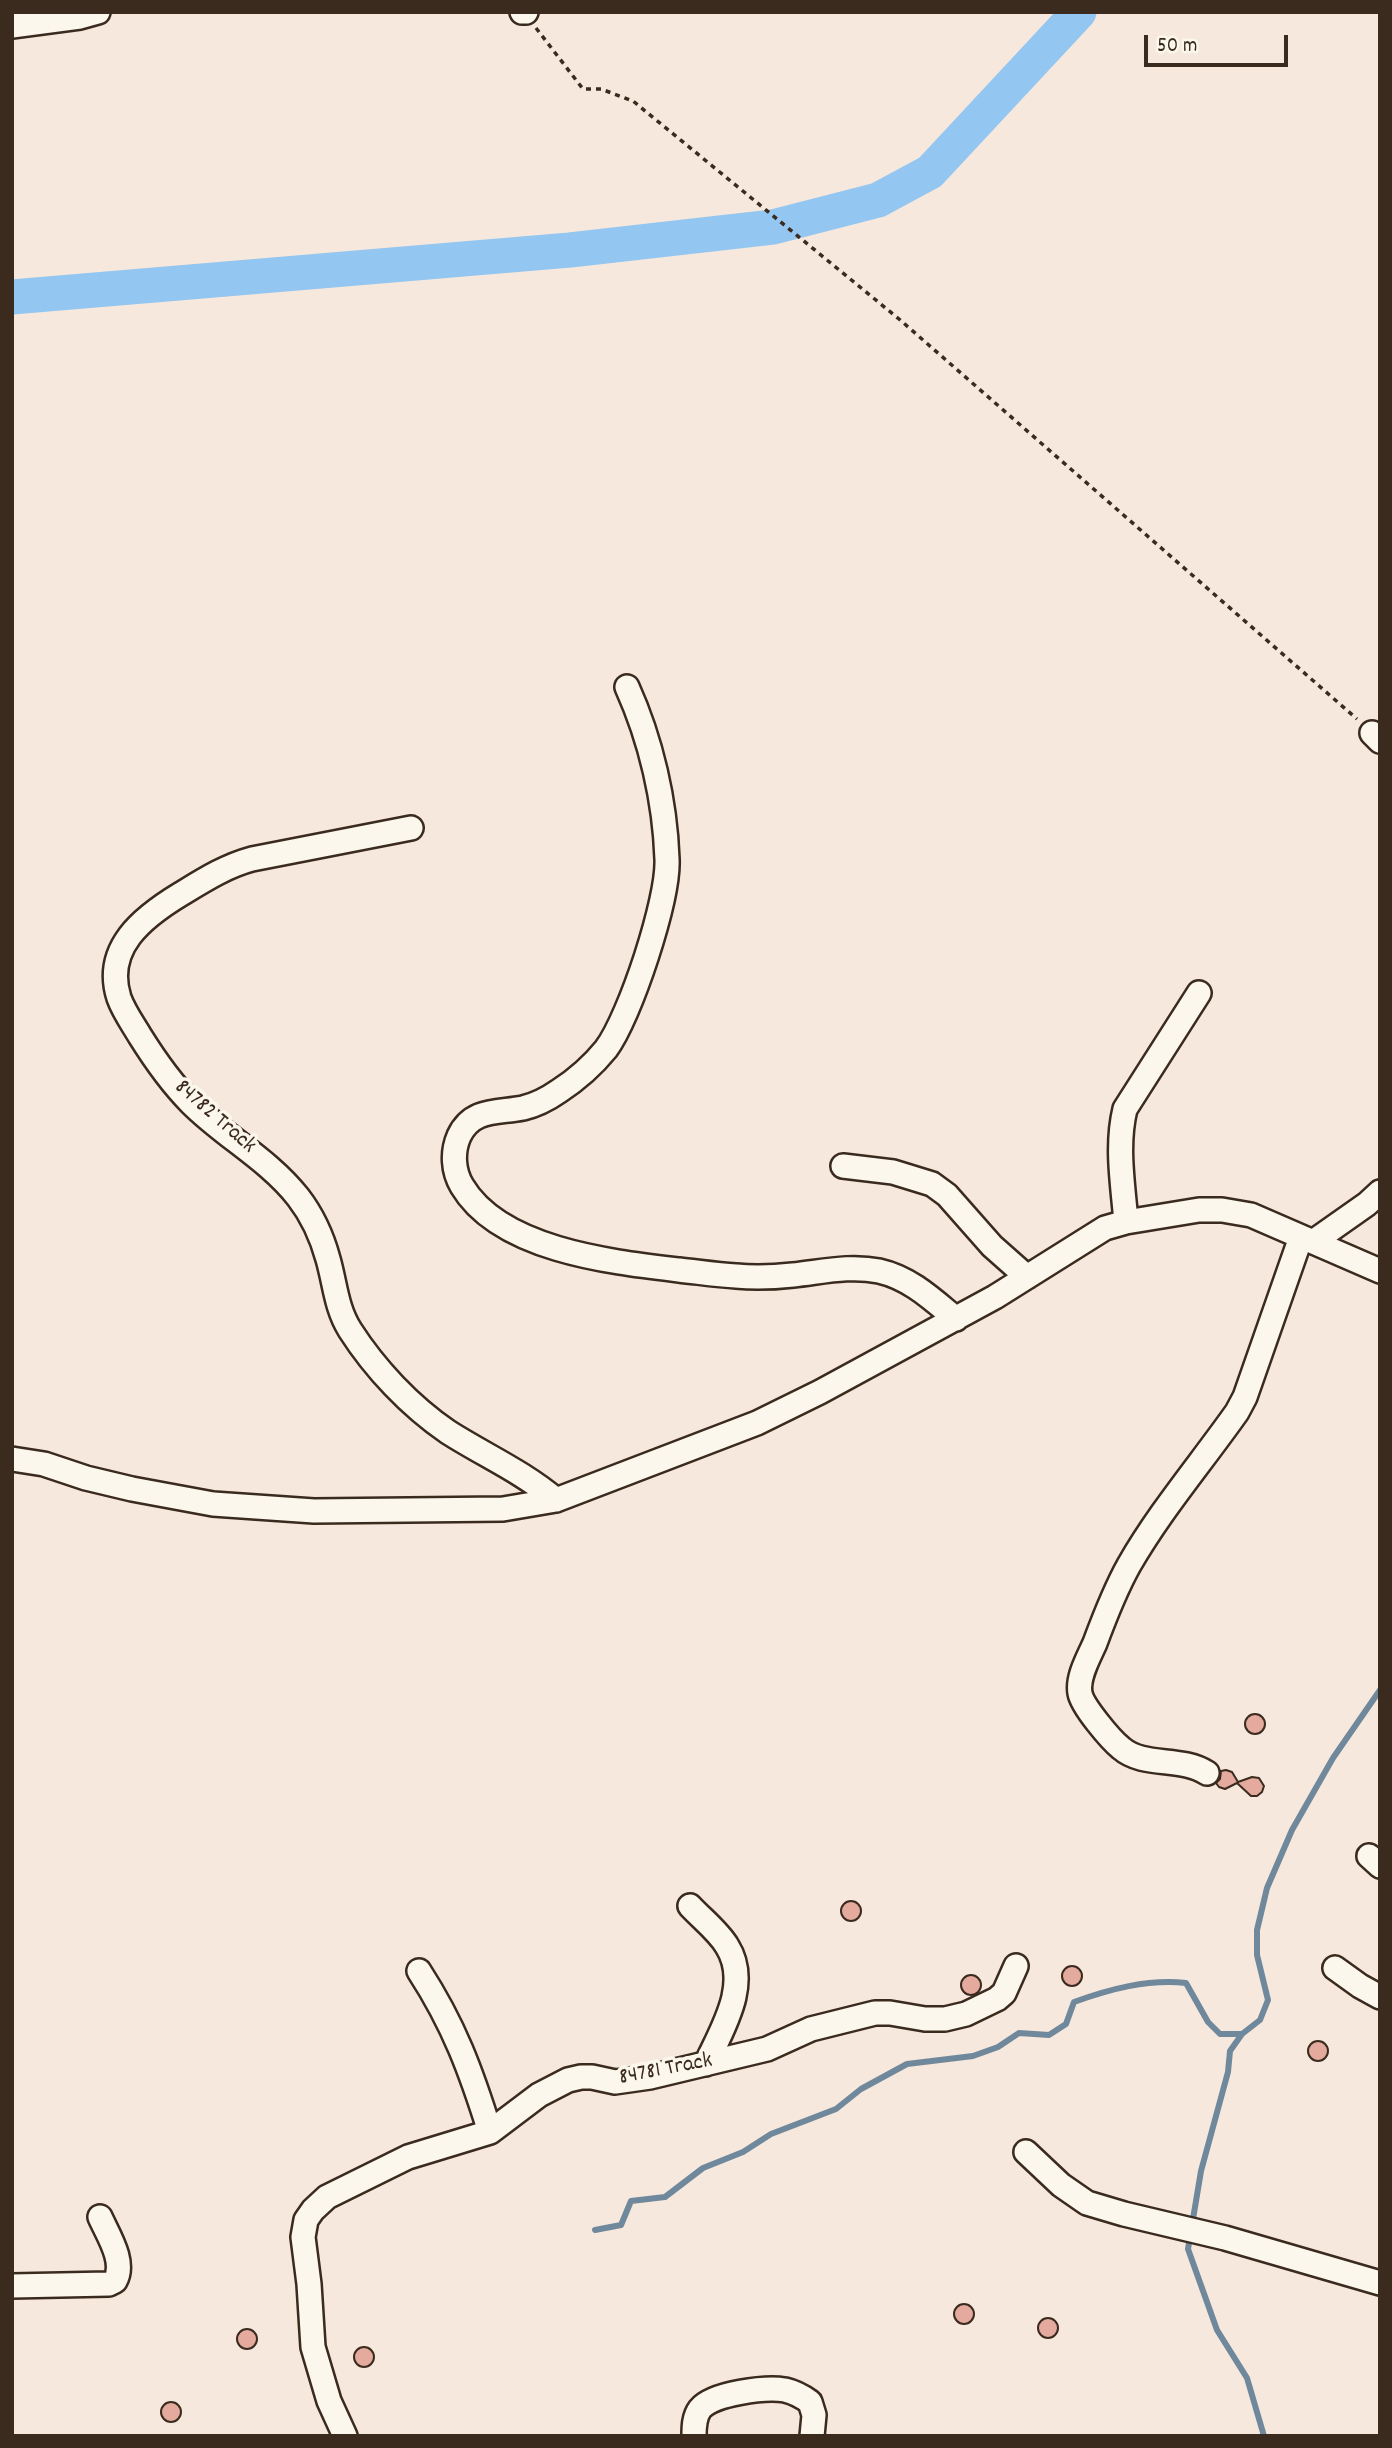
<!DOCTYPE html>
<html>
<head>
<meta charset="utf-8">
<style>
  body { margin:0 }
  #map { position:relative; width:1392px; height:2448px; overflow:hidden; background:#f6e8dc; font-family:Dekko,sans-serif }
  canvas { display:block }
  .frame { position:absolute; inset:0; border:14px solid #3b2a1e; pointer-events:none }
  .scale { position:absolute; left:1144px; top:35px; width:144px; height:32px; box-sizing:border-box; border:4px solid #3b2a1e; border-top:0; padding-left:9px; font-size:21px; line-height:24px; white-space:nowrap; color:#3b2a1e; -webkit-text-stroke:5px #fbf7ec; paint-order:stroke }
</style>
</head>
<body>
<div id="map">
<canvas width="1392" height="2448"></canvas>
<div class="frame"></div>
<div class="scale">50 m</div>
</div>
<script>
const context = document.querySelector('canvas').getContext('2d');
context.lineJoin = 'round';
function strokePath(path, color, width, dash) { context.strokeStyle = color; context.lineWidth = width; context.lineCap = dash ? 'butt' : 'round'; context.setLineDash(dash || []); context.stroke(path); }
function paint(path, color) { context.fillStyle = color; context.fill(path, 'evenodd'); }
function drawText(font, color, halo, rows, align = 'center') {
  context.font = font + ' Dekko,sans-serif'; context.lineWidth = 7; context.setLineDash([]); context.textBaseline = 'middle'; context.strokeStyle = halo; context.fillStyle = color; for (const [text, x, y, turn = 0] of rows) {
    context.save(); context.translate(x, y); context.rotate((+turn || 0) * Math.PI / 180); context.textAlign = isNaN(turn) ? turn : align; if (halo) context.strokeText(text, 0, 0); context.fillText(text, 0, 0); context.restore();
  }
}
strokePath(new Path2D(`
  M595 2230 621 2225 631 2201 665 2197 703 2168 743 2152 771 2134 836 2109 861 2089 907 2064 973 2056 998 2047 1019 2033 1049 2035 1066 2024 1074 2002C1110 1989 1147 1979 1186 1983L1208 2022 1220 2034H1242
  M1264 2436 1247 2378 1217 2330 1188 2249 1201 2171 1228 2072 1230 2051 1242 2034 1260 2020 1268 2000 1257 1955V1930L1267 1888 1292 1830 1333 1758 1380 1690`), '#70889c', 6);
strokePath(new Path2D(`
  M12 297 570 250 773 227 878 200 930 172 1079 12`), '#93c6f0', 35);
const building = new Path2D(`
  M1245 1724a10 10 0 1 1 20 0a10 10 0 1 1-20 0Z
  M1226 1770 1232 1772 1238 1782 1252 1777 1259 1778 1264 1786 1262 1792 1257 1796H1251L1237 1783 1225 1789 1219 1787 1216 1783 1220 1779 1221 1771Z
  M841 1911a10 10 0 1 1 20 0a10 10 0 1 1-20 0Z
  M1062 1976a10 10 0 1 1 20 0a10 10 0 1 1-20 0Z
  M961 1985a10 10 0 1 1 20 0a10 10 0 1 1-20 0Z
  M1308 2051a10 10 0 1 1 20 0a10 10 0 1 1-20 0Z
  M954 2314a10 10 0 1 1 20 0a10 10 0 1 1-20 0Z
  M1038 2328a10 10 0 1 1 20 0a10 10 0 1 1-20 0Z
  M237 2339a10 10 0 1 1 20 0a10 10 0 1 1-20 0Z
  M354 2357a10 10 0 1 1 20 0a10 10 0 1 1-20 0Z
  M161 2412a10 10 0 1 1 20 0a10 10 0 1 1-20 0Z`);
paint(building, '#e3aa9d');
strokePath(building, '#3b2a1e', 2);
const street = new Path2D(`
  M522 12H526
  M12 26 80 17 98 12
  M627 687C651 740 665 801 667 859 669 899 630 1017 606 1049 593 1065 576 1080 559 1091 549 1098 536 1105 523 1108 498 1113 472 1108 459 1136 452 1152 453 1171 462 1186 500 1250 611 1262 679 1270 698 1272 717 1275 736 1276 755 1278 775 1277 793 1275 822 1272 850 1265 879 1271 910 1278 932 1299 956 1319
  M1372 733 1380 741
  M411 828 252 859C226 866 204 880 181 894 143 917 103 948 119 998 124 1012 133 1024 140 1036 155 1060 171 1083 191 1103 225 1137 268 1159 298 1197 312 1215 322 1237 328 1259 335 1283 336 1308 350 1330 375 1369 410 1406 448 1432 484 1455 523 1472 556 1500
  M843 1166 893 1172 932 1184 947 1195 992 1246 1027 1277
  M1126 1222C1123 1185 1116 1146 1125 1109L1199 993
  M1313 1242 1367 1204 1380 1192
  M12 1459 44 1464 86 1478 132 1489 213 1504 314 1511 503 1509 556 1500 757 1423 820 1392 995 1297 1105 1228 1126 1222 1199 1210H1222L1251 1215 1380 1271
  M1207 1773C1181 1756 1144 1768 1121 1748 1111 1740 1082 1706 1080 1693 1077 1677 1089 1657 1095 1643 1105 1616 1115 1590 1129 1565 1160 1511 1201 1463 1237 1412L1245 1397 1301 1237
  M1369 1856 1380 1866
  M690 1906C702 1919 718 1931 727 1946 751 1984 722 2029 706 2064
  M1335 1968 1360 1986 1380 1997
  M419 1971C454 2025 471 2071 490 2132
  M1026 2152 1061 2185 1087 2203 1124 2214 1225 2238 1380 2283
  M12 2286 109 2284 115 2281C126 2262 108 2235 100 2217
  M345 2436 329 2401 313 2347 309 2284 303 2237 306 2220 313 2210 327 2197 408 2157 490 2132 539 2095 568 2080 581 2077H592L615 2082 650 2077 767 2049 811 2029 875 2013H890L925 2019H945L966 2014 997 1999 1004 1993 1016 1966
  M694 2436C694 2427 694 2417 700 2409 713 2393 766 2387 785 2390 794 2392 803 2397 810 2402L814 2415 812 2436`);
strokePath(street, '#3b2a1e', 28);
strokePath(new Path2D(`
  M536 28 583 89H601L633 101 899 319 1357 719`), '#3b2a1e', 3.5, [5, 5]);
strokePath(street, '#fbf7ec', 23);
drawText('23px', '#3b2a1e', '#fbf7ec', [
  ["84782 Track",214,1118,41],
  ["84781 Track",666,2071,-11]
]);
</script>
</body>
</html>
